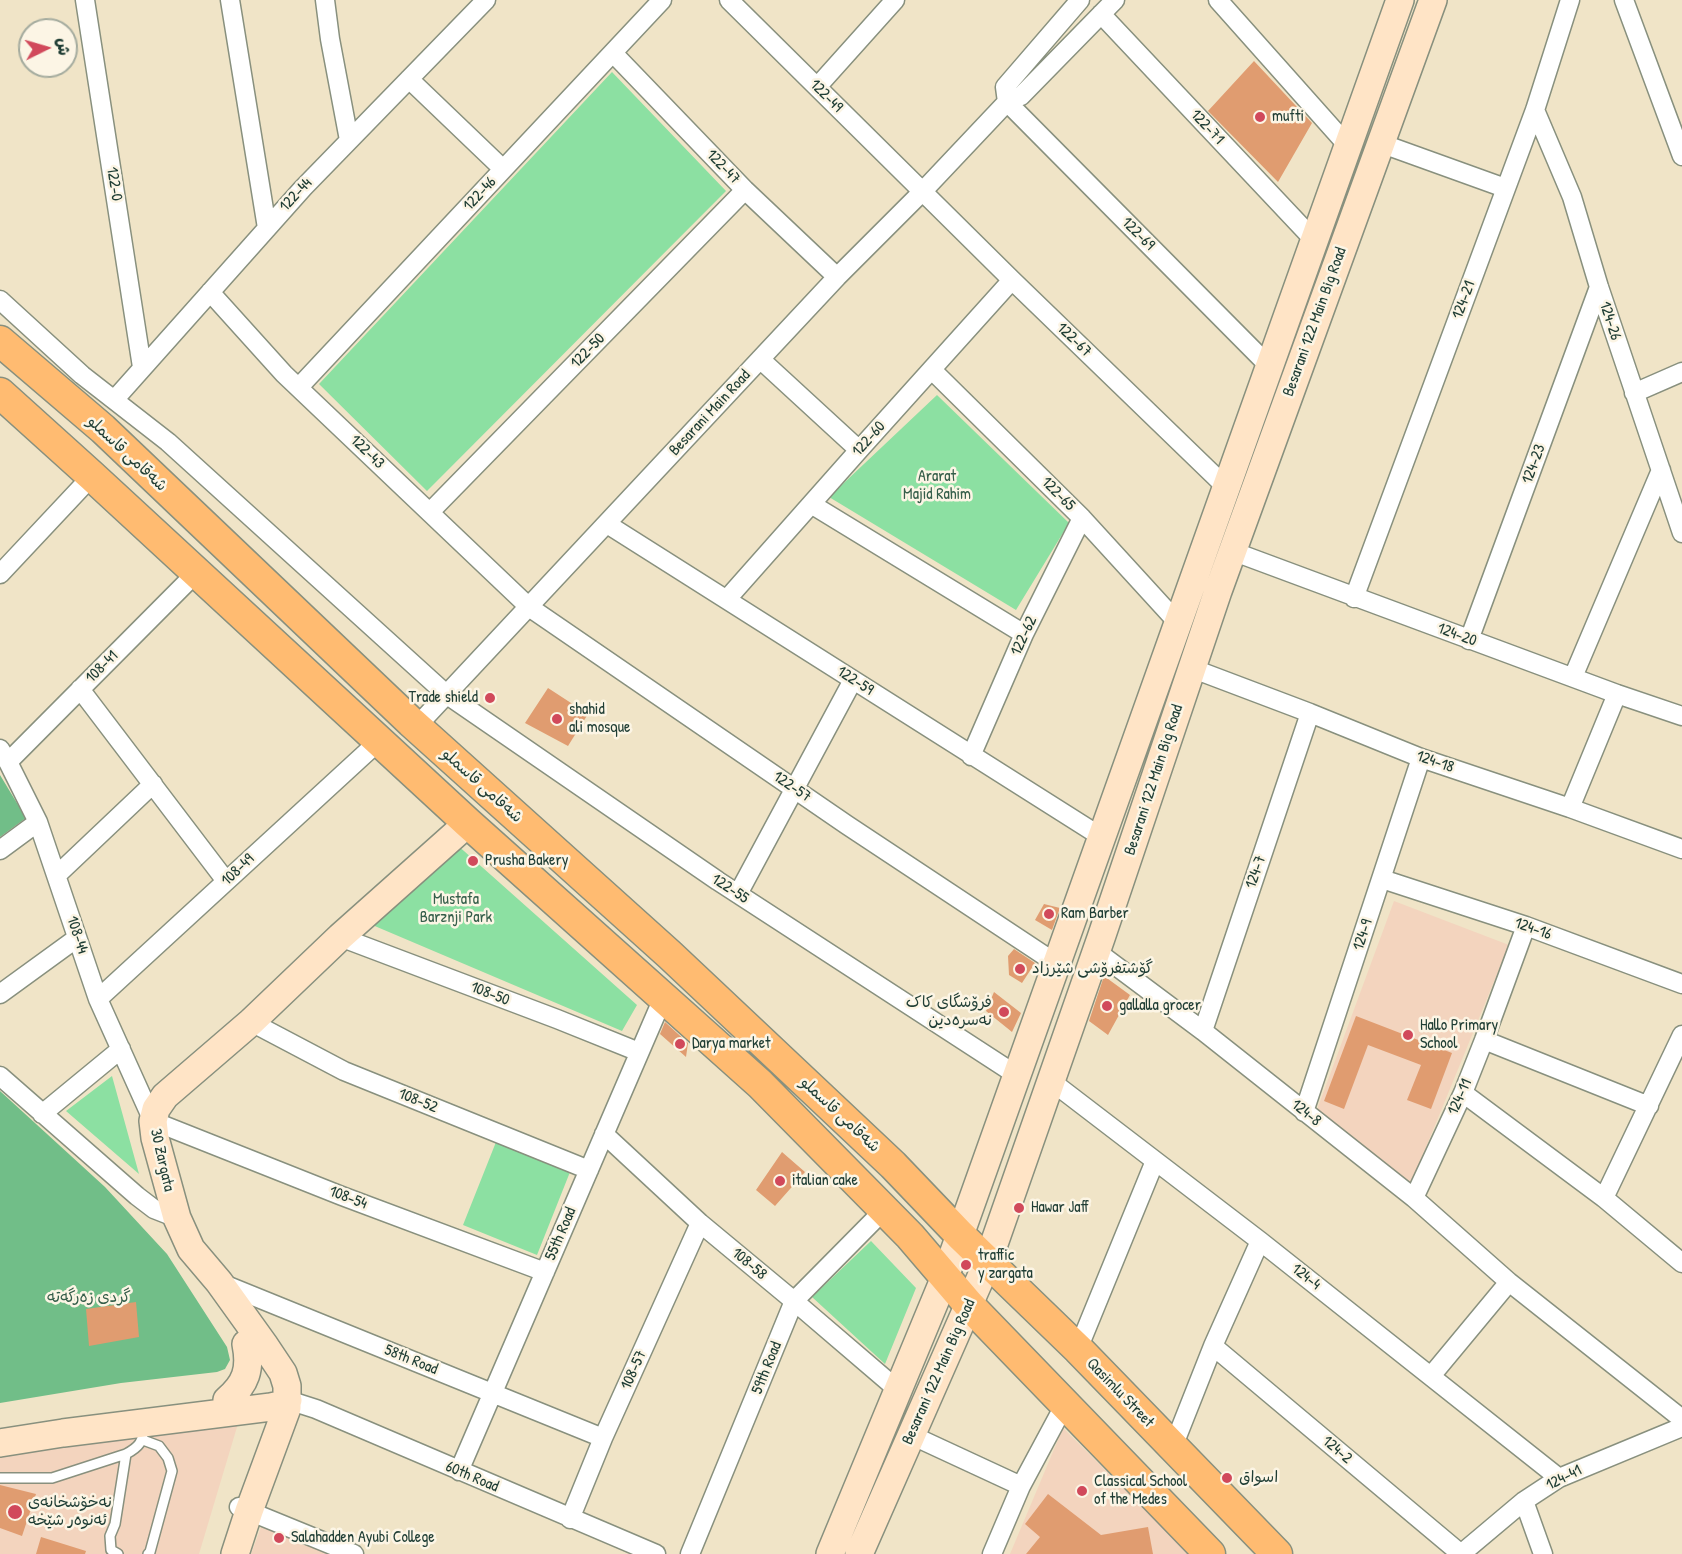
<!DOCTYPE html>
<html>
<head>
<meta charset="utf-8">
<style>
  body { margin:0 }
  #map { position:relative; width:1682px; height:1554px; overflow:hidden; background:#f0e4c7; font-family:"Patrick Hand","Playpen Sans Arabic",sans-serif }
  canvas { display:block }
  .north { position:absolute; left:18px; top:18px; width:60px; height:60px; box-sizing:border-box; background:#fcf5e5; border:2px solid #a4ab9e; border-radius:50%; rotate:85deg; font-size:16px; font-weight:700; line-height:24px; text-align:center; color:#1f3d34 }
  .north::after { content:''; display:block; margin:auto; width:21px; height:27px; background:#d1495b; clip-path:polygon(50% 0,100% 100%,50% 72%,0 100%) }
</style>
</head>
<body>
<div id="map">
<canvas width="1682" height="1554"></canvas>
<div class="north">ش</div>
</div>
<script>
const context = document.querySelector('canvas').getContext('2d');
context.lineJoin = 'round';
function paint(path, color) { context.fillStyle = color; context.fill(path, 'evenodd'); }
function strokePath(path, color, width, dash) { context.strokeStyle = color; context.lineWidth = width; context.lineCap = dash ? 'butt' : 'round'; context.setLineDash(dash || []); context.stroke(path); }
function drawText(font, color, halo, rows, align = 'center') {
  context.font = font + ' "Patrick Hand","Playpen Sans Arabic",sans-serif'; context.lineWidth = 5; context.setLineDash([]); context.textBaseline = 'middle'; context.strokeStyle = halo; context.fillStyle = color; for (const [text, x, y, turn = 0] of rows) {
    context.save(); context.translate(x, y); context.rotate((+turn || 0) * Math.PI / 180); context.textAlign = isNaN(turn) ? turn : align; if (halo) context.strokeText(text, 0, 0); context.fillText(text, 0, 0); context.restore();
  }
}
paint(new Path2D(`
  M1394 901 1509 945 1406 1196 1311 1126Z
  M240 1417 199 1554H0V1452Z
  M1063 1428 1190 1554H1010Z
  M263 1522 338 1554H251Z`), '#f3d4be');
paint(new Path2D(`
  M612 72 726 191 427 491 319 384Z
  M937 395 1069 523 1016 610 829 497Z
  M455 843 637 1005 622 1031 370 924Z
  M112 1076 139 1174 66 1111Z
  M496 1142 570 1172 537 1255 463 1225Z
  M871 1241 916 1288 885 1364 812 1297Z`), '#8ce0a2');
paint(new Path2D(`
  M0 775 26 818 0 837Z
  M0 1091 105 1187 167 1254 227 1347 230 1360 225 1369 217 1372 121 1383 0 1403Z`), '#71be88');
paint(new Path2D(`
  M1254 61 1312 123 1278 182 1208 111Z
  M548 688 588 714 568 746 525 723Z
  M1044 904 1060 908 1052 930 1035 920Z
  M1014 949 1035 963 1022 983 1009 975 1008 956Z
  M1104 976 1130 995 1108 1035 1089 1021Z
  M994 992 1021 1013 1012 1032 986 1011Z
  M1356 1016 1452 1053 1431 1109 1407 1100 1421 1065 1368 1045 1344 1109 1324 1101Z
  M665 1022 688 1043 686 1057 660 1034Z
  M782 1152 805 1172 775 1206 756 1190Z
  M136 1302 139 1337 89 1346 86 1309Z
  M0 1485 36 1494 22 1536 0 1528Z
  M1048 1494 1101 1535 1148 1527 1153 1554H1026L1040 1537 1025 1524Z
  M41 1537 86 1551 85 1554H36Z`), '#e09c70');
const lane = new Path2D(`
  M143 1440 159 1446 168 1458 172 1471 150 1552 148 1554
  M0 1478H52L126 1454C139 1447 143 1442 144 1427
  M118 1554 111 1550 110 1536 115 1524 126 1454`);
const street = new Path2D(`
  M85 0 142 367
  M230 0 267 228
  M325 0 330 39 349 140
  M729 0 1012 280 1226 487
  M1218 0 1348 146
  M1624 0 1682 156
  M1101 14 1314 240
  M613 53 745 190 837 277
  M409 79 503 169
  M817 87 895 0
  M1007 102 1269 366
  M1007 102 1005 87 1080 0
  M1535 110 1572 197 1599 287 1682 533
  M1380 143 1505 188
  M210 292 284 374 529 607 847 825 1057 964
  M0 300 82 375 168 442 446 694 718 881 1018 1076
  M760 359 859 450
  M932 370 1082 518 1178 623
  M299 387 662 0
  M1634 393 1682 372
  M115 399 303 188 486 0
  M811 504 1024 634
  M430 512 745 190
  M607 524 1103 838
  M1232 551 1617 694 1682 716
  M0 574 92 476
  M1354 598 1535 110 1570 0
  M727 599 859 450 1012 280
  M1469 640 1599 287
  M1191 668 1310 713 1421 758 1570 808 1682 849
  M1573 677 1661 470
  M80 689 226 881
  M416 727 837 277 922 192 1007 102 1021 96 1115 0
  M0 749 8 762 38 822 98 999 153 1121 342 1196 545 1272
  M971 756 1024 634 1082 518
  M8 762 196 573
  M1570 808 1617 694
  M0 850 38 822
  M57 875 153 784
  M1382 879 1526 926 1682 984
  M738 894 853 680
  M340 937 557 1019 639 1052
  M1096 951 1203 1031 1414 1198 1509 1282 1682 1419
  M0 994 77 938
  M98 999 379 741
  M251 1022 344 1071 589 1170
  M1203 1031 1310 713
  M1484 1040 1649 1106
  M0 1076 137 1196 154 1209 177 1218
  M1051 1081 1260 1241 1559 1478
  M1463 1093 1604 1198 1682 1263
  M1304 1112 1421 758
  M42 1114 121 1049
  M604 1134 700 1223 794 1301 898 1390
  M1414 1198 1463 1093 1484 1040 1526 926
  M1604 1198 1682 1035
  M221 1283 603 1438
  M1213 1346 1461 1554
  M1078 1349 1155 1161
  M1431 1376 1509 1282
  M288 1400 316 1409 656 1554
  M911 1435 1021 1486
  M1173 1447 1213 1346 1260 1241
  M459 1471 663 998
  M1524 1501 1543 1554
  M239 1507 354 1554
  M570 1519 603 1438 700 1223
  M690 1554 794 1301 884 1210
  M992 1554 1021 1486 1065 1404
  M1461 1554 1524 1501 1559 1478 1682 1427`);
const secondary = new Path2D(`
  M227 1400C246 1384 251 1369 246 1344
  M0 1443 63 1433 271 1407 280 1405 288 1400
  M235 1554 249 1511 287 1408V1386L283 1373 265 1346 219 1282 191 1249 177 1218 155 1138 153 1121 156 1109 165 1096 251 1022 340 937 468 823
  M830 1554 945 1277 1400 0
  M859 1554 988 1261 1101 938 1218 591 1433 0`);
const primary = new Path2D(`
  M0 341 103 429 411 722 670 955 893 1165 960 1235 1078 1349 1277 1554
  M0 393 92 476 468 823 760 1084 910 1236 969 1305 1210 1554`);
strokePath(lane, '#88907e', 12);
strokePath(street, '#88907e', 21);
strokePath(secondary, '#88907e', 30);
strokePath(primary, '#88907e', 33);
strokePath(lane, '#fff', 9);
strokePath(street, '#fff', 18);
strokePath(secondary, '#ffe4c6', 27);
strokePath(primary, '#ffbb71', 30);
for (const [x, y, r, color] of [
  [1260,117,6,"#d1495b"],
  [490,698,6,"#d1495b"],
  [557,719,6,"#d1495b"],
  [473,861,6,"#d1495b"],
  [1049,914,6,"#d1495b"],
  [1020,969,6,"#d1495b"],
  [1107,1006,6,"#d1495b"],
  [1004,1012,6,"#d1495b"],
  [1408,1035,6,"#d1495b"],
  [680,1044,6,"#d1495b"],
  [780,1181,6,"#d1495b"],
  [1019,1208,6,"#d1495b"],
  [966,1265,6,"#d1495b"],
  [1227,1478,6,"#d1495b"],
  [1082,1491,6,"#d1495b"],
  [15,1512,8,"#d1495b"],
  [279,1538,6,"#d1495b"]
]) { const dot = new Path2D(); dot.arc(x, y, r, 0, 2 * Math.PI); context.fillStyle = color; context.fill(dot); strokePath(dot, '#fcf5e5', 2); }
drawText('16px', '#1f3d34', '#fcf5e5', [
  ["122-49",826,96,45],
  ["122-71",1207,127,47],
  ["122-47",723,167,46],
  ["122-0",114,184,81],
  ["122-46",480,194,-47],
  ["122-44",296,195,-47],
  ["122-69",1138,234,45],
  ["124-21",1464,300,-70],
  ["124-26",1610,321,72],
  ["Besarani 122 Main Big Road",1315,322,-70],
  ["122-67",1074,340,44],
  ["122-50",588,351,-46],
  ["Besarani Main Road",710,413,-47],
  ["122-60",869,439,-48],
  ["122-43",367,452,44],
  ["شەقامی قاسملو",127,454,43],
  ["124-23",1534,464,-70],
  ["122-65",1058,494,45],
  ["124-20",1457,635,20],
  ["122-62",1024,636,-65],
  ["108-41",102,667,-45],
  ["122-59",855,681,33],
  ["124-18",1435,762,19],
  ["Besarani 122 Main Big Road",1154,780,-72],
  ["شەقامی قاسملو",482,786,42],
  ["122-57",792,787,34],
  ["108-49",238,870,-43],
  ["124-7",1256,872,-71],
  ["122-55",730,889,33],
  ["124-16",1533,929,19],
  ["108-44",77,935,72],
  ["124-9",1363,935,-72],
  ["108-50",490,994,21],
  ["124-11",1460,1097,-66],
  ["108-52",418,1101,22],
  ["124-8",1306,1113,38],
  ["شەقامی قاسملو",840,1115,43],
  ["30 Zargata",162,1160,77],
  ["108-54",348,1198,21],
  ["55th Road",561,1234,-67],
  ["108-58",749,1264,40],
  ["124-4",1306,1277,38],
  ["58th Road",411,1360,22],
  ["59th Road",767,1368,-68],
  ["108-57",634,1370,-66],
  ["Besarani 122 Main Big Road",939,1372,-66],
  ["Qasimlu Street",1120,1393,46],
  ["124-2",1337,1450,40],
  ["60th Road",472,1477,23],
  ["124-41",1564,1478,-27]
]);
drawText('16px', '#1f3d34', '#fcf5e5', [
  ["mufti",1272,117],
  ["Trade shield",478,698,"right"],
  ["shahid",569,710],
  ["ali mosque",569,728],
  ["Prusha Bakery",485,861],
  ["Ram Barber",1061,914],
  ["گۆشتفرۆشی شێرزاد",1032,969],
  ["فرۆشگای کاک",992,1003,"right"],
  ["نەسرەدین",992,1021,"right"],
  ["gallalla grocer",1119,1006],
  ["Hallo Primary",1420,1026],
  ["School",1420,1044],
  ["Darya market",692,1044],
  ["italian cake",792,1181],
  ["Hawar Jaff",1031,1208],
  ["traffic",978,1256],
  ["y zargata",978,1274],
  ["اسواق",1239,1478],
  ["Classical School",1094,1482],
  ["of the Medes",1094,1500],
  ["نەخۆشخانەی",28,1503],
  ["ئەنوەر شێخە",28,1521],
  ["Salahadden Ayubi College",291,1538]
], 'left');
drawText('16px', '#355e4a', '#fcf5e5', [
  ["Ararat",937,477],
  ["Majid Rahim",937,495],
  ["Mustafa",456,900],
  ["Barznji Park",456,918],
  ["گردی زەرگەتە",89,1298]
]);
</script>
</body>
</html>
